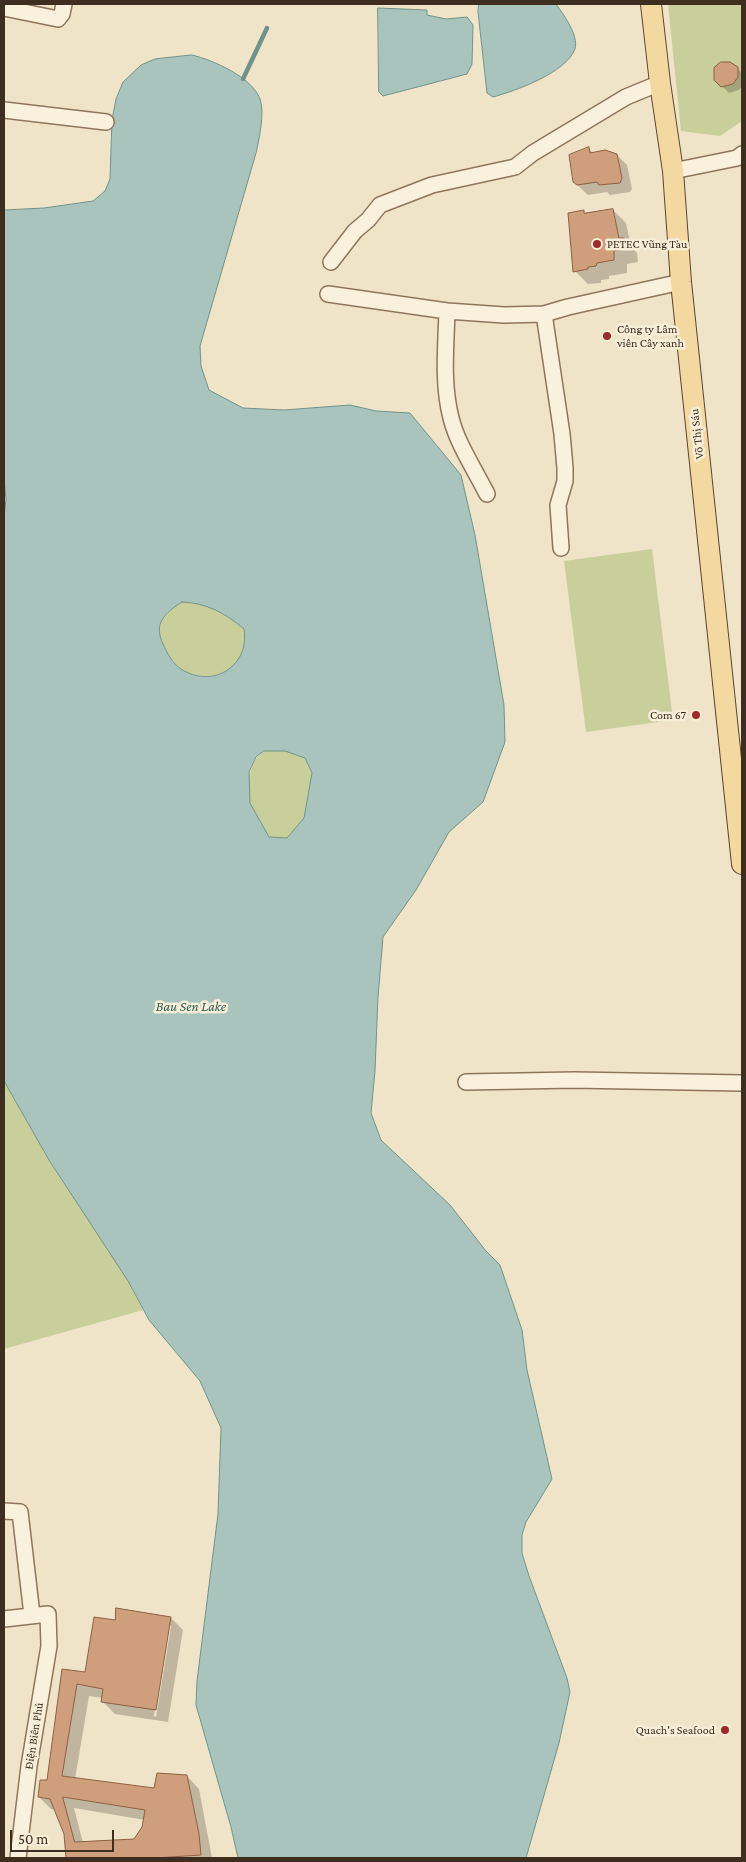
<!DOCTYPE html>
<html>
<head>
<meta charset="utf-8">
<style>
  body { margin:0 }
  #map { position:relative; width:746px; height:1862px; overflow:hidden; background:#f0e4c8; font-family:"Crimson Pro",serif }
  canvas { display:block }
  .frame { position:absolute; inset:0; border:5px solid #3d2e20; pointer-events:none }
  .scale { position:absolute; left:10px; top:1830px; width:104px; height:22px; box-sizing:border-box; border:2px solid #3d2e20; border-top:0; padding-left:6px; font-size:15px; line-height:18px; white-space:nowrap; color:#3d2e20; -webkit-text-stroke:4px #f7eed8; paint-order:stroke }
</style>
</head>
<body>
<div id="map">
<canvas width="746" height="1862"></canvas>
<div class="frame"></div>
<div class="scale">50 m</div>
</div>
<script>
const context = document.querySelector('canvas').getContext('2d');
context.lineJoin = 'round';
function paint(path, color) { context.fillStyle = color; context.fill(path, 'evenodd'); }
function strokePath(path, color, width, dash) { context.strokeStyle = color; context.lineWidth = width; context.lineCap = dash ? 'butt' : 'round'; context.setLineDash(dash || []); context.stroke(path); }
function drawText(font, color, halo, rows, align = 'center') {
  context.font = font + ' "Crimson Pro",serif'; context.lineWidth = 5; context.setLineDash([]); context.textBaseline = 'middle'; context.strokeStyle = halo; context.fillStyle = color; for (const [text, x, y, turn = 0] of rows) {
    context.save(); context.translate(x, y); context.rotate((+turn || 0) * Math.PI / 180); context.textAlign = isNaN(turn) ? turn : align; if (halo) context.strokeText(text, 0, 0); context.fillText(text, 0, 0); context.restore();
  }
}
paint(new Path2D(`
  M668 4H742V121L720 136 681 131Z
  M652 549 673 720 586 732 564 561Z
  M182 602C207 603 225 613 244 629 245 639 244 655 237 662 224 678 198 680 181 669 173 664 167 653 163 644 153 623 165 613 182 602Z
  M264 751H285L305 758 312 773 304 819 287 838 269 837C263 827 253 813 250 802 247 783 248 763 264 751Z
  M4 1081 49 1160 128 1281 143 1310 4 1349Z`), '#c9cf9b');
const water = new Path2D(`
  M479 4H556C563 14 579 35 575 49 566 73 515 91 493 97L487 93 478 12Z
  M378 8 427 10V15L446 19 467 17 473 25 472 64 467 74 383 96 379 92Z
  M192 55C213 60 252 77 260 99 265 112 259 140 256 153L200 346 201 366 209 390 243 408 284 410 350 405 376 411 410 413 461 475 475 535 504 705 505 742 483 802 449 832 416 890 383 937 378 997 375 1071 371 1113 381 1140 450 1205 486 1251 500 1265 522 1330 527 1370 552 1479 526 1522 522 1535V1553L529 1576 567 1678 570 1692 559 1743 526 1858H238L231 1827 196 1705 197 1681 218 1514 221 1428 200 1381 149 1320 128 1281 49 1160 4 1081V517L6 499 4 480V210L44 208 93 201 105 191 110 179 112 120 116 99 123 82 141 65 155 59ZM182 602C207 603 225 613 244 629 250 667 212 689 181 669 173 664 167 653 163 644 153 623 165 613 182 602ZM264 751H285L305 758 312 773 304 818 287 838 269 837 250 803 249 772 256 757Z`);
paint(water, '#a9c4bc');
strokePath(water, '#6f938a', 1);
paint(new Path2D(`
  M737 68 742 73V86L739 90 729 93 715 79Z
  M589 149 594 154 617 155 627 165 632 189 630 192 610 195 607 192 588 195 574 182Z
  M613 210 626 223 631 247 637 253 638 262 627 264V273L609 276V279L601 280V283L588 284 575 271 583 211 586 214Z
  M171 1618 183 1630 168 1722 115 1714 102 1701 103 1698 89 1696 75 1779 155 1790 187 1776 199 1789 212 1858H67L65 1834 56 1810 51 1809 39 1797 48 1782 63 1670 86 1673 116 1622ZM168 1626H171L156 1717 154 1716ZM74 1808 145 1820 144 1827 134 1841 83 1843Z`), '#0003');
strokePath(new Path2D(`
  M243 79 267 28`), '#6f938a', 4.5);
const building = new Path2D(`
  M721 62H730L738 67V77L733 84 721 87 714 80V68Z
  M589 147 590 153 605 150 617 154 622 178 620 183 599 185 597 182 577 185 573 182 569 155Z
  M613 209 619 238H624L625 248 614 251V260L597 263 596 266 588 267V269L573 272 568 213 584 210V213Z
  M116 1608 171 1617 156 1710 101 1702 103 1689 77 1684 62 1776 154 1788 157 1773 187 1775 199 1834 201 1855 155 1858H66L64 1834 50 1799 38 1797 40 1780H47L62 1669 85 1672 94 1617 115 1620ZM63 1797 145 1810 142 1827 134 1839 75 1842Z`);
paint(building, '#cf9f7d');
strokePath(building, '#8d5f41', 1);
const minor = new Path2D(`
  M4 8 58 19 62 14 64 4
  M4 110 106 122
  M673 171 737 158 742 154
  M331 262 355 231 368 220 380 205 432 185 515 167 533 153 626 97 660 83
  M328 294 447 311 504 315 544 314 568 307 681 282
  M447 311C446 346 442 383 451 418 457 443 475 470 487 494
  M544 314 562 434 565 468V481L558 505 561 548
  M466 1082 574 1080 742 1083
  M4 1511 20 1512 32 1615
  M4 1619 48 1614 49 1646 29 1766 18 1858`);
const major = new Path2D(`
  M651 4 660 83 673 171 681 282 742 864`);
strokePath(minor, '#8d765c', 18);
strokePath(major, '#5b4430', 22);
strokePath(minor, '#faf1dc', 15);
strokePath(major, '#f3d9a0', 20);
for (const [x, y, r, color] of [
  [597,244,5,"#9e2a2b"],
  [607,336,5,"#9e2a2b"],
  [696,715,5,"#9e2a2b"],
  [725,1730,5,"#9e2a2b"]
]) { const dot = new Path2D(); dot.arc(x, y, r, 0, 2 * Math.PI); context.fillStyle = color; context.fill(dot); strokePath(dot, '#f7eed8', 2); }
drawText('12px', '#3d2e20', '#f7eed8', [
  ["PETEC Vũng Tàu",607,244],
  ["Công ty Lâm",617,329],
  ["viên Cây xanh",617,343],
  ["Com 67",686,715,"right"],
  ["Quach's Seafood",715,1730,"right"]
], 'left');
drawText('12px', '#3d2e20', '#f7eed8', [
  ["Võ Thị Sáu",697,434,-96],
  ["Điện Biên Phủ",34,1736,-81]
]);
drawText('italic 14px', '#2f5d5a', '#f7eed8', [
  ["Bau Sen Lake",191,1007]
]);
</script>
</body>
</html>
